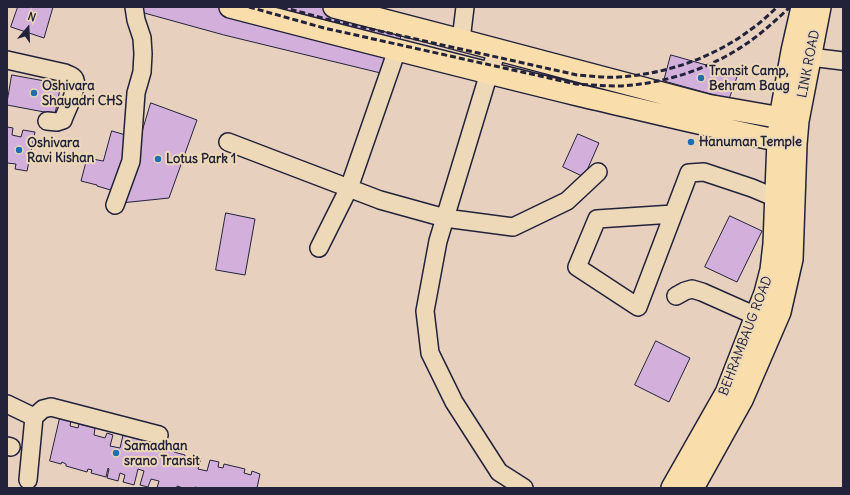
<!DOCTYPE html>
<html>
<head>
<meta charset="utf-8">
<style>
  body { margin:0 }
  #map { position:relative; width:850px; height:495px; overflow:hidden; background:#e8d0be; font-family:Delius,sans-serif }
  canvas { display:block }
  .frame { position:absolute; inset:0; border:8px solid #22223b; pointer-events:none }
  .north { position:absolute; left:8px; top:8px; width:40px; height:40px; -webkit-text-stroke:3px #edd8b7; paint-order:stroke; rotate:19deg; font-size:11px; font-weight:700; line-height:16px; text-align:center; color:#22223b }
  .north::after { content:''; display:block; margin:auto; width:14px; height:18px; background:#22223b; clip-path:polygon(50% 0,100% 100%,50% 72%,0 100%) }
</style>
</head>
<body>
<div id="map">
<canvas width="850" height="495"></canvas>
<div class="frame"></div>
<div class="north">N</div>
</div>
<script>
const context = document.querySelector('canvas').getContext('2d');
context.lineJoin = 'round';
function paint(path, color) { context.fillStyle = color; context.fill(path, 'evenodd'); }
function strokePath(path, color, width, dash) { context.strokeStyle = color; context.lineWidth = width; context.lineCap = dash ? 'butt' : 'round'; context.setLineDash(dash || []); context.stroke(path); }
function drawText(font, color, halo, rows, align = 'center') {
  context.font = font + ' Delius,sans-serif'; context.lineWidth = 4; context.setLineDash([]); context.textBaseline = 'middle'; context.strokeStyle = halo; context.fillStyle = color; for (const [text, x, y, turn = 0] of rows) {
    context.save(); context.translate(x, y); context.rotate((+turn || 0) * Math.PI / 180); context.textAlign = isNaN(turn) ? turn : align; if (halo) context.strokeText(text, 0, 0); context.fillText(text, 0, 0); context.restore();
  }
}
const building = new Path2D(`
  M18 7H53L44 38 11 27Z
  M123 7H336L403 24 393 76 224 35Z
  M671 55 738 74 729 99 664 81Z
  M12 75 61 84 55 114 7 105Z
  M151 103 197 120 169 198 121 203Z
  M7 127 13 128 12 135 21 137 23 130 35 132 27 171 15 169 16 164 7 163Z
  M112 131 129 136 114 191 97 186V185L81 181 87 158 103 161Z
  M578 134 599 143 584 177 563 167Z
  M226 213 255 219 245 275 216 270Z
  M730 216 762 231 737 282 705 267Z
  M656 341 690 358 669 402 635 385Z
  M60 418 71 421 70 426 78 428 79 424 95 428 94 435 105 438 107 433 113 435 110 446 120 448 123 435 175 448 174 452 185 455 184 459 193 461 194 456 201 458 198 469 207 471 210 460 219 462 218 467 223 468 224 464 245 469 244 473 251 475 252 471 260 474 257 488H199L195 487 194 488H183L177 486V488H157L159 481 151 479 148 487 140 485 144 471 138 469 134 485 123 482 125 475 120 473 118 481 107 478 109 469 108 468 106 477 91 473 92 470 88 469 87 472 66 466V464L62 462 61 464 50 461Z`);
paint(building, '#d3b0db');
strokePath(building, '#22223b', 1);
const minor = new Path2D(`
  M461 40 465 7
  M498 49 489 73 438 241 425 311 430 353 454 402 499 472 524 488
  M810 57 843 61
  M7 60 65 73C69 75 74 76 75 80 78 89 66 111 63 120L57 122 47 121
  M228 142 380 200 445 218 513 227 567 201 598 172
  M115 205 131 161 136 93 142 72 143 54 142 38 136 20 134 7
  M673 214 597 219 577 267 638 307 689 173 704 172 752 188 776 198
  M319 248 349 188 397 50
  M676 296 685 291 692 289 702 292 756 316
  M7 404 34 417 43 409 51 407 159 435
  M7 446 11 447
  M28 480 34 417`);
const major = new Path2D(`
  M230 7C346 37 462 67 578 95 651 112 723 130 796 144
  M334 7 461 40 707 105 793 120
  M672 488 726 393 765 293 771 270 774 244 778 140 780 118 792 51 802 7
  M693 488 742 400 780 312 792 259 796 144 798 121 820 7`);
strokePath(minor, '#22223b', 20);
strokePath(major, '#22223b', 24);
strokePath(minor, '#edd8b7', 17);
strokePath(major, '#f9deab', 21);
strokePath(new Path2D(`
  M249 7 324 28 576 84C590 85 604 86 619 86 662 84 707 70 743 46 760 35 775 21 790 7
  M282 7 326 19 577 75C591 76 605 78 619 77 679 73 735 49 777 7`), '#22223b', 3, [6, 3]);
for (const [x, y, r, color] of [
  [701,78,4,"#1f6fb2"],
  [34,93,4,"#1f6fb2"],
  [691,142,4,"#1f6fb2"],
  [19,150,4,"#1f6fb2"],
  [158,159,4,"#1f6fb2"],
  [116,453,4,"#1f6fb2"]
]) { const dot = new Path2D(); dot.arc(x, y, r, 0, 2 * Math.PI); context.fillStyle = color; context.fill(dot); strokePath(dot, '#edd8b7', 1.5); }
drawText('13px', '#22223b', '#edd8b7', [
  ["LINK ROAD",809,64,-79],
  ["BEHRAMBAUG ROAD",746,336,-69]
]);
drawText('bold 13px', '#22223b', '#edd8b7', [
  ["Transit Camp,",709,71],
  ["Behram Baug",709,86],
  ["Oshivara",42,86],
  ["Shayadri CHS",42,101],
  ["Hanuman Temple",699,142],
  ["Oshivara",27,143],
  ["Ravi Kishan",27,158],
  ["Lotus Park 1",166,159],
  ["Samadhan",124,446],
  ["srano Transit",124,461]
], 'left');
</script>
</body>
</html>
